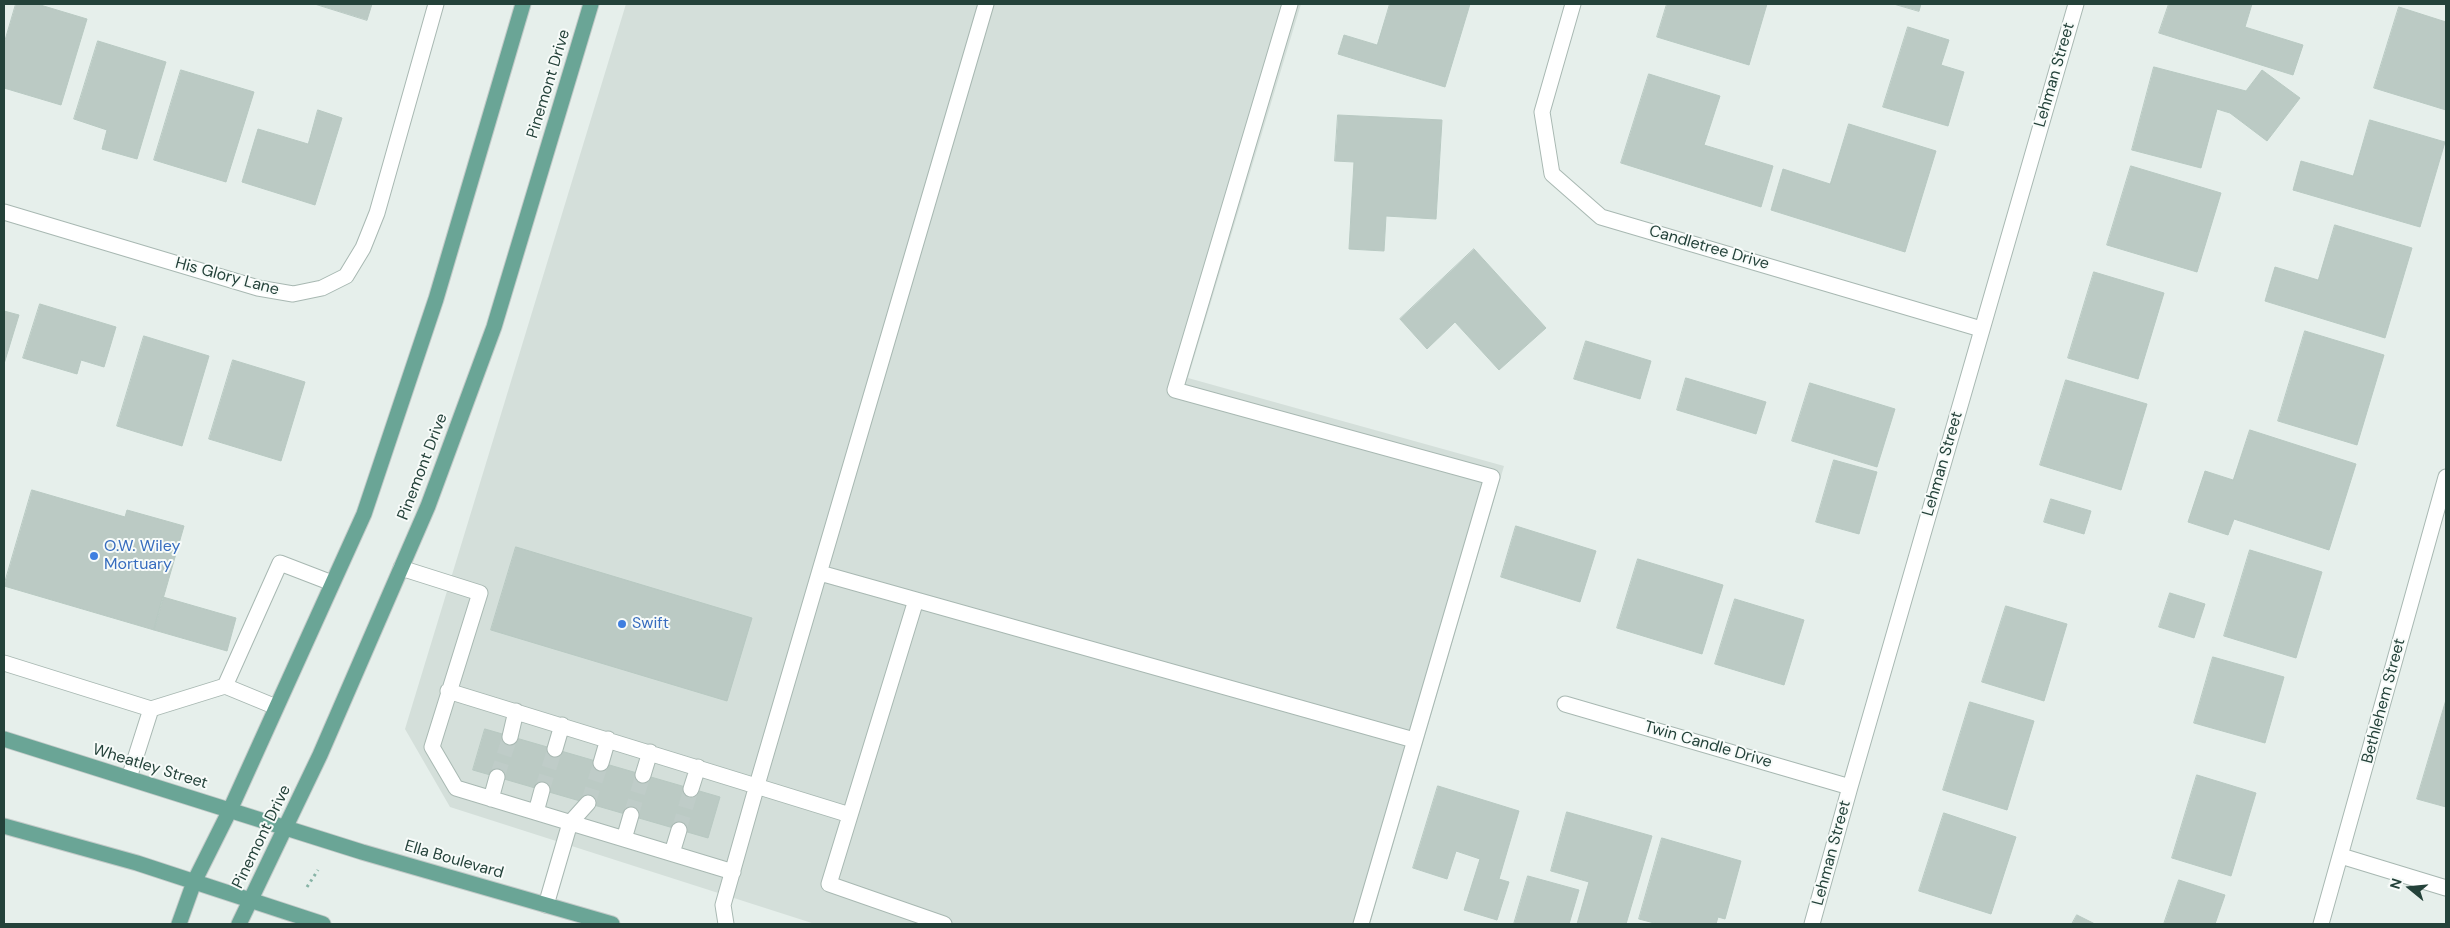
<!DOCTYPE html>
<html>
<head>
<meta charset="utf-8">
<style>
  body { margin:0 }
  #map { position:relative; width:2450px; height:928px; overflow:hidden; background:#e6efeb; font-family:"DM Sans",sans-serif }
  canvas { display:block }
  .frame { position:absolute; inset:0; border:5px solid #24423a; pointer-events:none }
  .north { position:absolute; left:2385px; top:863px; width:50px; height:50px; -webkit-text-stroke:4px #f7fbf9; paint-order:stroke; rotate:287deg; font-size:14px; font-weight:700; line-height:20px; text-align:center; color:#24423a }
  .north::after { content:''; display:block; margin:auto; width:18px; height:22px; background:#24423a; clip-path:polygon(50% 0,100% 100%,50% 72%,0 100%) }
</style>
</head>
<body>
<div id="map">
<canvas width="2450" height="928"></canvas>
<div class="frame"></div>
<div class="north">N</div>
</div>
<script>
const context = document.querySelector('canvas').getContext('2d');
context.lineJoin = 'round';
function paint(path, color) { context.fillStyle = color; context.fill(path, 'evenodd'); }
function strokePath(path, color, width, dash) { context.strokeStyle = color; context.lineWidth = width; context.lineCap = dash ? 'butt' : 'round'; context.setLineDash(dash || []); context.stroke(path); }
function drawText(font, color, halo, rows, align = 'center') {
  context.font = font + ' "DM Sans",sans-serif'; context.lineWidth = 4; context.setLineDash([]); context.textBaseline = 'middle'; context.strokeStyle = halo; context.fillStyle = color; for (const [text, x, y, turn = 0] of rows) {
    context.save(); context.translate(x, y); context.rotate((+turn || 0) * Math.PI / 180); context.textAlign = isNaN(turn) ? turn : align; if (halo) context.strokeText(text, 0, 0); context.fillText(text, 0, 0); context.restore();
  }
}
paint(new Path2D(`
  M626 4H1301L1188 378 1504 466 1370 924H815L450 807 405 729Z`), '#d4dfda');
const building = new Path2D(`
  M16 4H37L87 19 61 105 4 88V44Z
  M315 4H372L367 20Z
  M1390 4H1470L1445 87 1338 54 1344 35 1377 45Z
  M1667 4H1767L1749 65 1657 37Z
  M1894 4H1921L1919 11Z
  M2169 4H2252L2245 27 2303 45 2293 75 2159 33Z
  M2399 7 2446 22V110L2374 88Z
  M1908 27 1949 40 1941 65 1964 72 1948 126 1883 107Z
  M98 41 166 62 137 159 102 149 107 130 74 119Z
  M2154 67 2246 91 2262 70 2300 98 2267 141 2230 113 2217 109 2201 168 2132 150Z
  M181 70 254 92 226 182 154 160Z
  M1649 74 1720 96 1704 145 1773 166 1761 207 1621 163Z
  M318 110 342 118 315 205 242 182 258 129 308 144Z
  M1338 115 1442 120 1436 219 1386 216 1384 251 1349 249 1354 162 1335 161Z
  M2370 120 2445 142 2420 227 2293 190 2301 161 2353 176Z
  M1849 124 1936 151 1905 252 1771 210 1783 169 1830 184Z
  M2131 166 2221 193 2197 272 2107 245Z
  M2335 225 2412 248 2385 338 2265 301 2275 267 2318 280Z
  M1474 249 1546 328 1499 370 1455 322 1427 349 1400 319Z
  M2094 272 2164 293 2138 379 2068 358Z
  M40 304 116 327 104 367 81 360 77 374 23 358Z
  M4 311 19 315 4 364Z
  M2305 331 2384 355 2357 445 2278 421Z
  M144 336 209 356 182 446 117 426Z
  M1586 341 1651 361 1640 399 1574 379Z
  M233 360 305 382 281 461 209 439Z
  M1686 378 1766 402 1756 434 1677 410Z
  M2066 380 2147 404 2121 490 2040 465Z
  M1810 383 1895 409 1877 467 1792 441Z
  M2250 430 2356 464 2329 550 2234 519 2228 535 2188 522 2205 471 2233 480Z
  M1834 460 1877 472 1859 534 1816 522Z
  M32 490 125 517 127 510 184 526 154 630 4 586Z
  M2051 499 2091 511 2084 534 2044 522Z
  M1516 526 1596 551 1580 602 1501 577Z
  M516 547 752 618 727 701 491 630Z
  M2250 550 2322 572 2296 658 2224 636Z
  M1638 559 1723 585 1702 654 1617 628Z
  M2170 593 2205 604 2194 638 2159 627Z
  M163 597 236 618 227 651 154 630Z
  M1735 599 1804 620 1784 685 1715 664Z
  M2006 606 2067 624 2044 701 1982 682Z
  M2213 657 2284 677 2265 743 2194 723Z
  M2446 700V807L2417 799Z
  M1970 702 2034 721 2007 810 1943 790Z
  M485 729 720 797 708 838 473 770Z
  M2197 775 2256 793 2231 876 2172 858Z
  M1438 786 1519 811 1499 879 1509 882 1497 920 1464 910 1480 859 1456 851 1447 879 1413 868Z
  M1567 812 1652 836 1626 924H1577L1589 882 1551 871Z
  M1944 813 2016 837 1991 914 1919 891Z
  M1662 838 1741 861 1725 919 1718 917 1716 924H1658L1639 919Z
  M1528 876 1579 890 1569 924H1514Z
  M2179 880 2225 895 2215 924H2164Z
  M2077 915 2095 924H2072Z`);
paint(building, '#bbcac4');
strokePath(building, '#b8c9c2', 1);
strokePath(new Path2D(`
  M497 777 510 737
  M542 790 555 749
  M588 803 601 763
  M631 815 643 775
  M679 830 691 789`), '#bfccc8', 15, [15, 8]);
const minor = new Path2D(`
  M1290 4 1175 390 1492 477 1361 924
  M1573 4 1542 112 1552 174 1601 217 1981 329
  M4 212 258 288 293 294 322 288 346 276 363 248 377 213 436 4
  M401 568 480 593 432 747 456 788 733 872
  M820 573 1414 740
  M916 600 829 884 944 924
  M4 663 151 709 129 778
  M225 686 280 563 332 583
  M448 691 850 815
  M1565 704 1850 787
  M151 709 225 686 276 707
  M510 737 516 711
  M555 749 562 725
  M601 763 608 739
  M643 775 650 752
  M691 789 698 767
  M491 799 497 777
  M536 812 542 790
  M624 839 631 815
  M672 853 679 830
  M2341 856 2446 888
  M546 905 570 823 588 803
  M726 924 723 905 757 785 986 4
  M1812 924 1850 787 2076 4
  M2321 924 2446 477`);
const major = new Path2D(`
  M4 739 362 852 612 924
  M4 826 137 863 323 924
  M179 924 194 882 230 810 364 514 436 299 523 4
  M239 924 320 755 428 506 494 327 591 4`);
strokePath(minor, '#a8b8b2', 17);
strokePath(major, '#c2cac8', 17);
strokePath(new Path2D(`
  M307 887 318 870`), '#86b3a5', 3, [2.5, 4]);
strokePath(minor, '#fff', 15);
strokePath(major, '#6aa596', 15);
for (const [x, y, r, color] of [
  [94,556,5,"#3f7fe0"],
  [622,624,5,"#3f7fe0"]
]) { const dot = new Path2D(); dot.arc(x, y, r, 0, 2 * Math.PI); context.fillStyle = color; context.fill(dot); strokePath(dot, '#f7fbf9', 2); }
drawText('16px', '#24423a', '#f7fbf9', [
  ["Lehman Street",2055,75,-74],
  ["Pinemont Drive",549,84,-73],
  ["Candletree Drive",1709,248,16],
  ["His Glory Lane",227,277,15],
  ["Lehman Street",1943,464,-74],
  ["Pinemont Drive",423,467,-69],
  ["Bethlehem Street",2384,701,-75],
  ["Twin Candle Drive",1708,745,16],
  ["Wheatley Street",150,767,17],
  ["Pinemont Drive",262,837,-64],
  ["Lehman Street",1832,853,-75],
  ["Ella Boulevard",454,860,16]
]);
drawText('16px', '#366cbe', '#f7fbf9', [
  ["O.W. Wiley",104,547],
  ["Mortuary",104,565],
  ["Swift",632,624]
], 'left');
</script>
</body>
</html>
